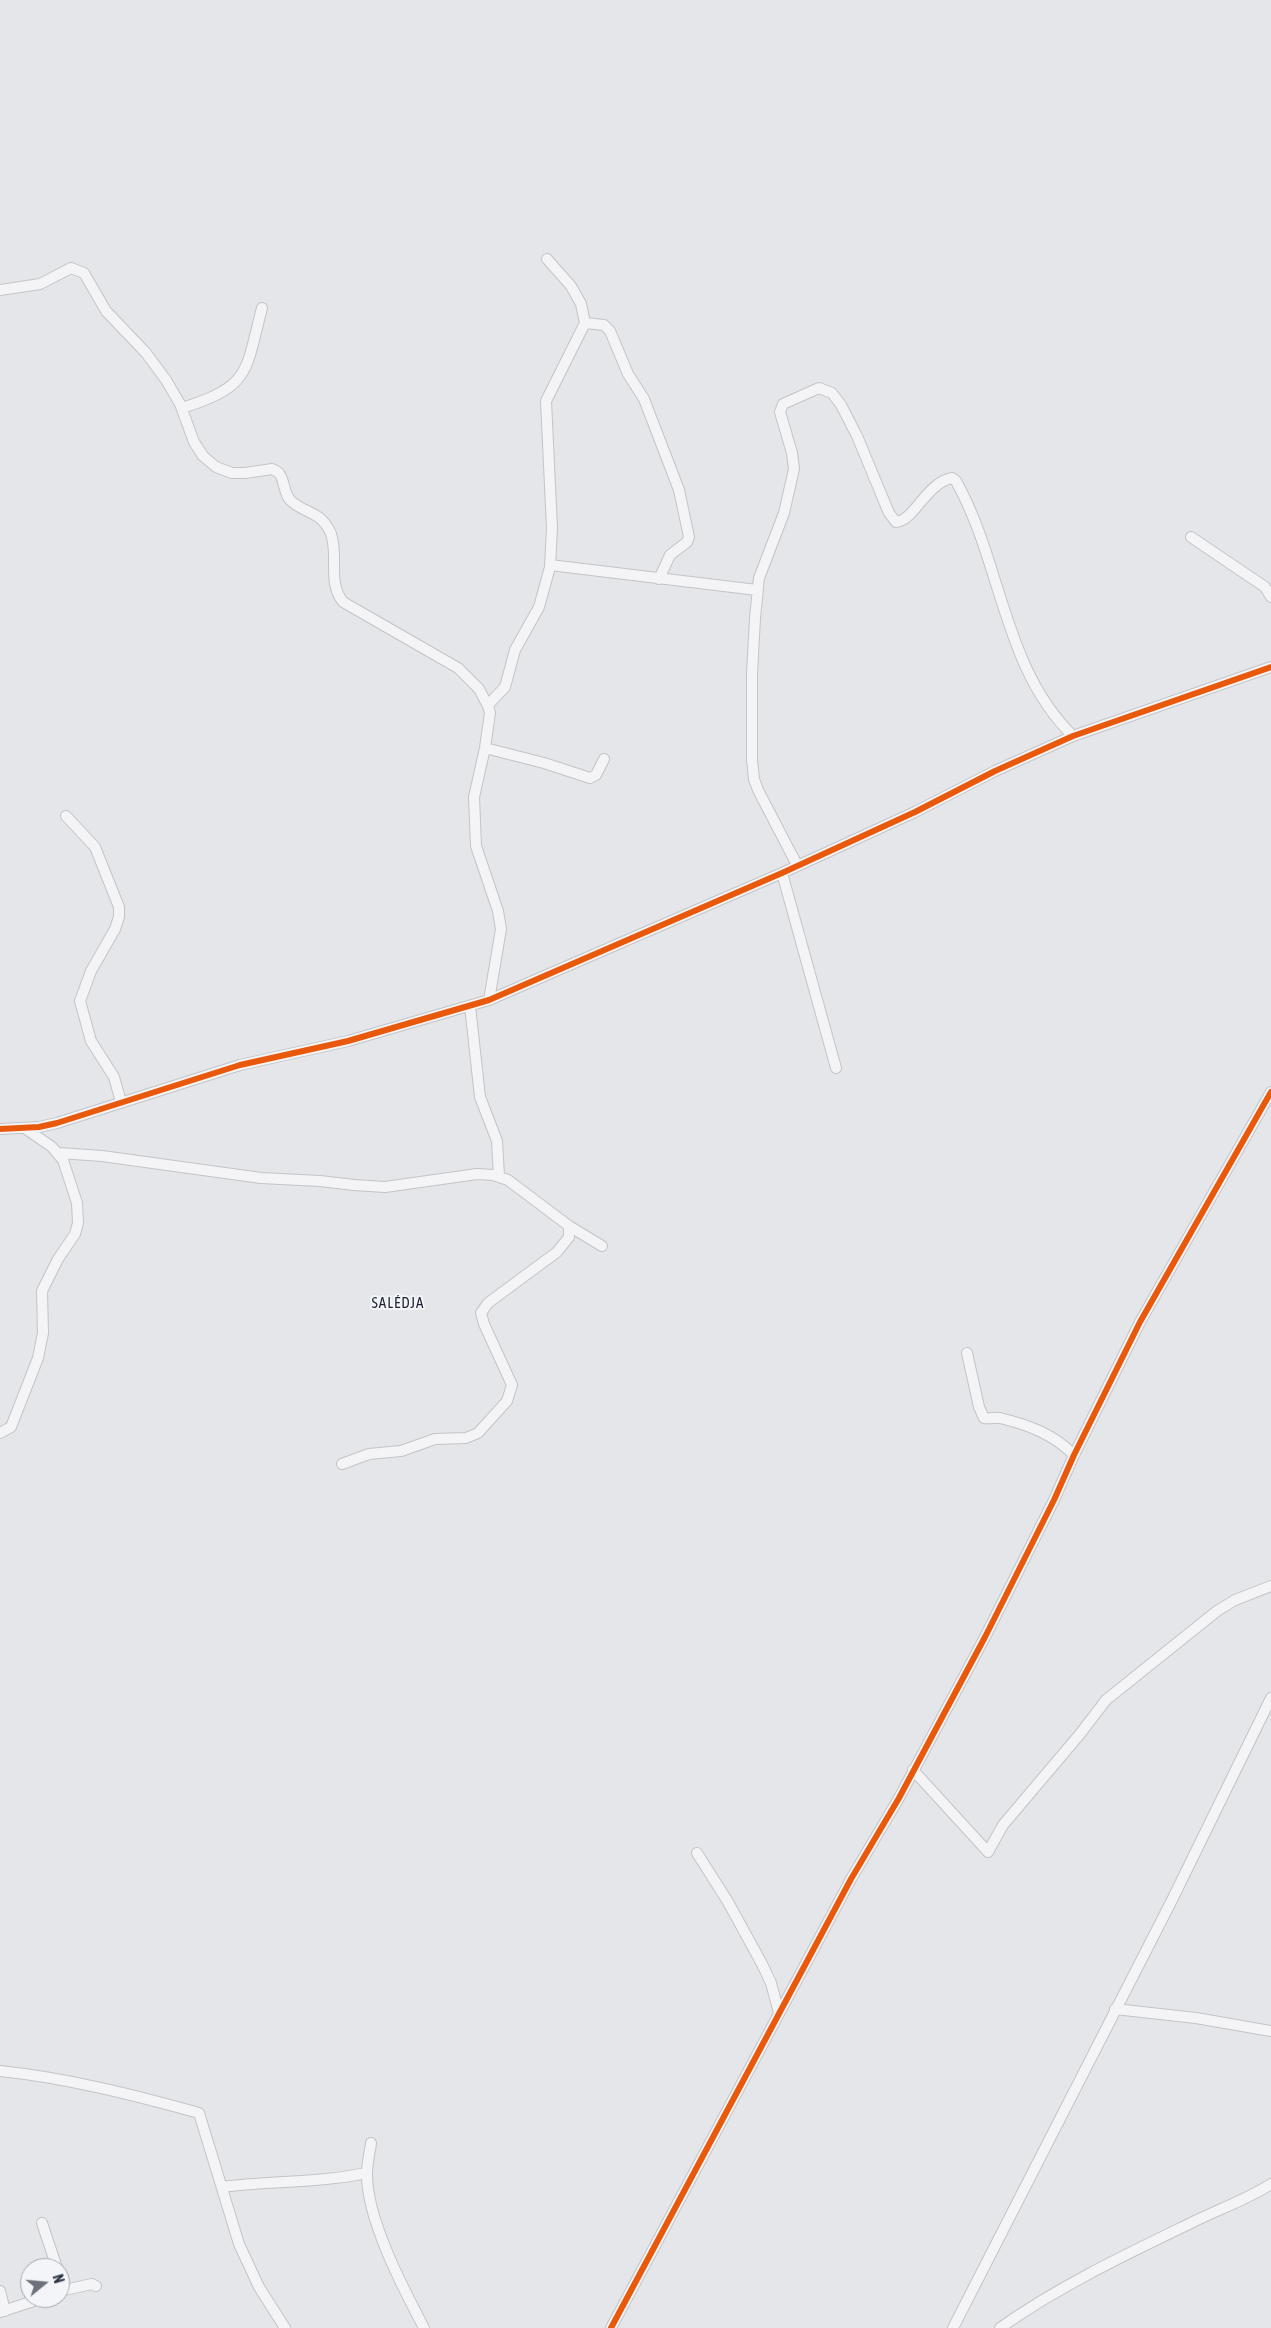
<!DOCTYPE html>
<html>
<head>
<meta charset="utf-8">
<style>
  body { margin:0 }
  #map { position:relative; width:1271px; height:2328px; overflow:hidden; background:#e5e6e9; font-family:"Asap Condensed",sans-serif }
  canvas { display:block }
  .north { position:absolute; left:20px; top:2258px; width:50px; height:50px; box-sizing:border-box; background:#f3f5f8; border:1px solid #a3a7af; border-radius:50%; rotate:73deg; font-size:14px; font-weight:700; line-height:20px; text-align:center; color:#2b3242 }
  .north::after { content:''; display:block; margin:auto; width:18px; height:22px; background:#6c717c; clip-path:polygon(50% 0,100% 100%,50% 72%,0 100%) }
</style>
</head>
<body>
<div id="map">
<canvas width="1271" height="2328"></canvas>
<div class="north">N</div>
</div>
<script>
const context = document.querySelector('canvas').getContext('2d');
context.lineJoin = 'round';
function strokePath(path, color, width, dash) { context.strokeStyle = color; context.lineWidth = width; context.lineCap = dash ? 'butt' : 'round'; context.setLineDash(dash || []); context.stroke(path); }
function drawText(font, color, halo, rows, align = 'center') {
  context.font = font + ' "Asap Condensed",sans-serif'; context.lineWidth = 4; context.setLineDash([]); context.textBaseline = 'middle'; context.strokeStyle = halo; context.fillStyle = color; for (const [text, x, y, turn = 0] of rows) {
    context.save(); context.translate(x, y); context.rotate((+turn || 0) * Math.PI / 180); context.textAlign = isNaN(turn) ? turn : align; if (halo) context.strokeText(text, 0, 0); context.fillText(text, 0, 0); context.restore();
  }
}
const minor = new Path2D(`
  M0 290 40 284 71 268 84 273 106 311 146 353 166 380 180 404 194 442 203 456 216 467 232 473H245L272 469 278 472C285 479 283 492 290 500 304 514 321 510 331 534 339 556 327 582 343 602L458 668 479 689 488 706 490 713 485 748 474 797 476 846 498 911 501 929 489 1000
  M585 323 604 325 610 331 628 374 644 399 679 490 689 537 687 542 670 555 659 579
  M182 408C251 386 245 373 262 308
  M1191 537 1265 587 1271 597
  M550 565 757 590
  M488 705 505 687 515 650 539 607 550 567 552 528 546 401 585 323 581 304 571 286 547 259
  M485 748 544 763 590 778 596 775 604 759
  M66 816 95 847 119 907V917L115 929 91 971 80 1001 91 1041 114 1077 121 1102
  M797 865 758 790 754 779 752 760V674L755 618 759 578 784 513 794 469 792 453 780 412 783 404 819 388 832 393 841 405 857 436 889 513 896 522C914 521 926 483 952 478L956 481C1002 563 1003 668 1073 736
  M782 873 836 1068
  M470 1006 480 1097 497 1141 499 1176
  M0 1129 39 1127 57 1123 240 1065 348 1041 489 1000 782 873 915 812 995 771 1073 736 1271 667
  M59 1153 102 1156 261 1178 320 1181 354 1185 385 1187 477 1174 493 1175 508 1180 569 1226 602 1246
  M967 1353 979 1407 984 1418C990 1419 995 1417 1000 1418 1029 1425 1053 1434 1074 1455
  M0 1433 11 1427 38 1358 43 1333 42 1291 58 1259 75 1234 78 1223 77 1203 63 1160 52 1147 26 1129
  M342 1464 369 1454 401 1451 435 1439 466 1438 478 1433 507 1401 512 1385 484 1324 481 1313 488 1303 557 1252 569 1237V1226
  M913 1770 988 1852 1003 1825 1080 1734 1106 1700 1217 1611 1235 1600 1271 1586
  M697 1853 728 1902 762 1964 771 1983 779 2013
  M1115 2009 1196 2018 1271 2031
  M0 2071C67 2078 134 2095 199 2113L239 2244 259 2287 285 2328
  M371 2143C370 2152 367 2163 367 2173 366 2218 403 2288 424 2328
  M222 2187C270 2181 319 2183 366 2173
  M42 2223 57 2268
  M60 2277 64 2290
  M0 2291 5 2311
  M60 2291 92 2284 96 2286
  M0 2312 43 2298
  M611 2328 851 1879 899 1798 985 1637 1054 1500 1074 1455 1140 1322 1271 1092
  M953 2328 1172 1900 1271 1698
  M1000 2328C1059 2286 1127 2254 1193 2222 1219 2209 1246 2200 1271 2184`);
strokePath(minor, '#c3c4c7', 12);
strokePath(minor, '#f4f4f6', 10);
strokePath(new Path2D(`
  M0 1129 39 1127 57 1123 240 1065 348 1041 489 1000 782 873 915 812 995 771 1073 736 1271 667
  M611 2328 851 1879 899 1798 985 1637 1054 1500 1074 1455 1140 1322 1271 1092`), '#e8590c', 6);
context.letterSpacing = '1px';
drawText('15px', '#1d2333', '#f3f5f8', [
  ["SALÉDJA",398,1303]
]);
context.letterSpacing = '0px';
</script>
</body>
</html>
